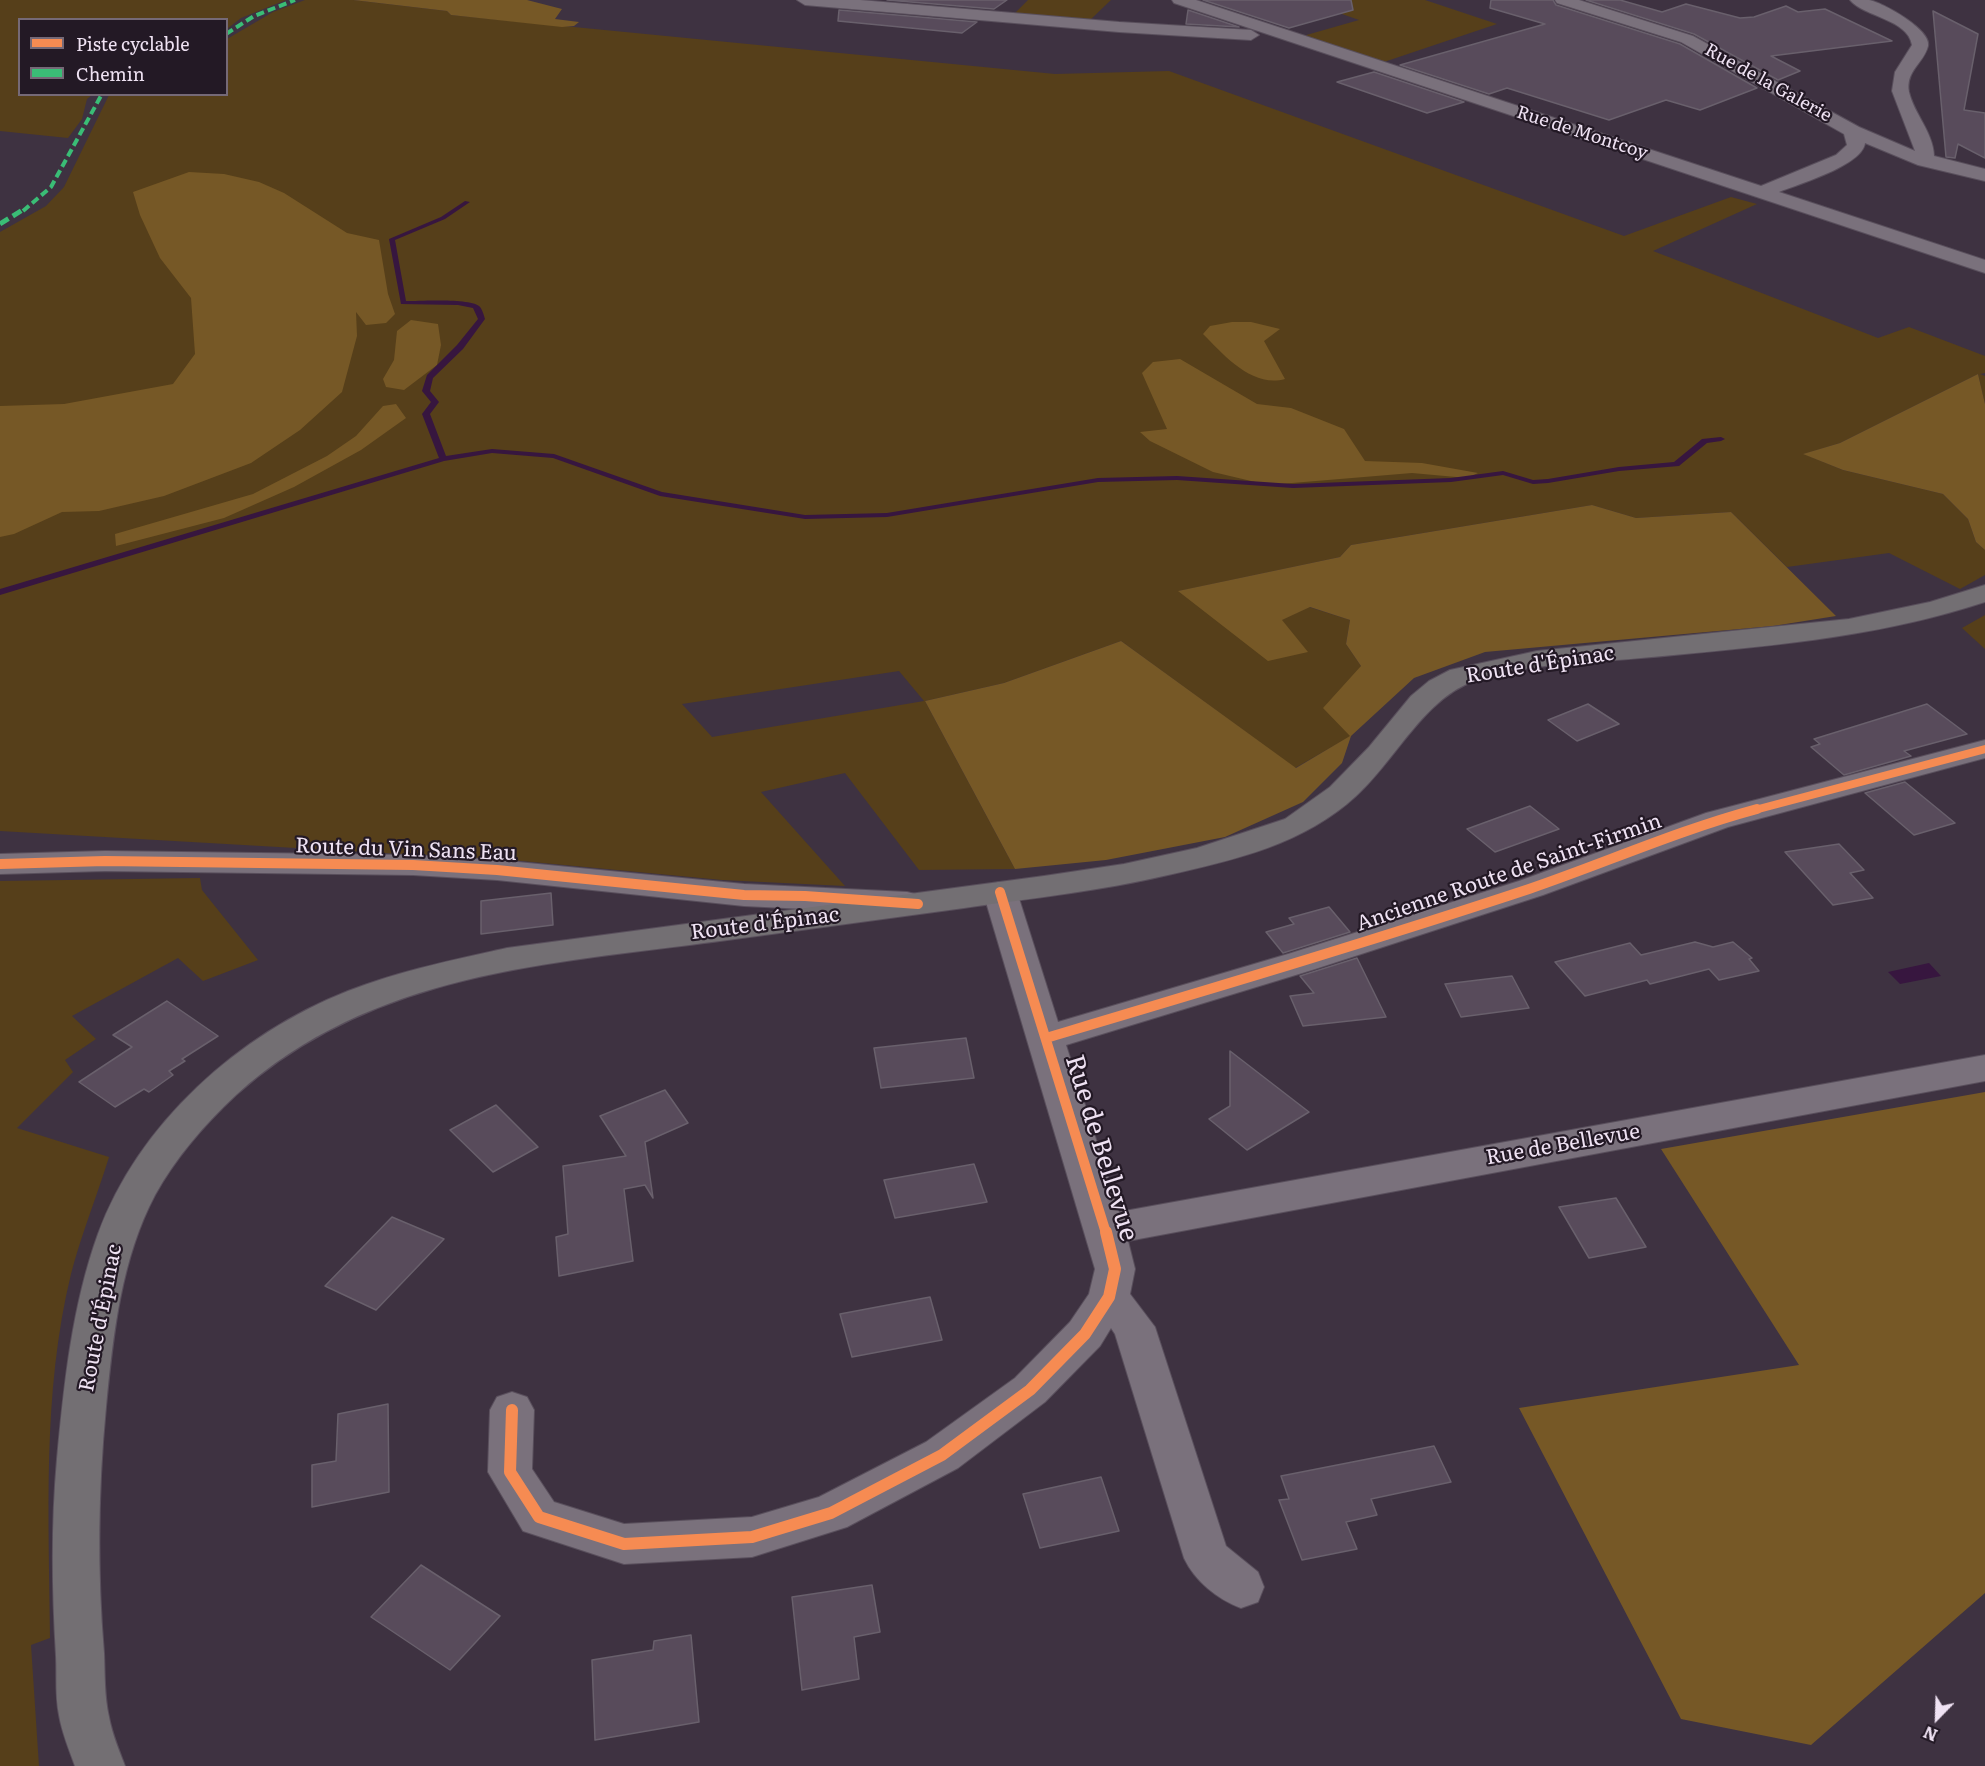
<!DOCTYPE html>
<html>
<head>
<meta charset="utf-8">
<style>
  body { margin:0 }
  #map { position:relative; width:1985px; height:1766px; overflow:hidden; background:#3e3241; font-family:Literata,serif }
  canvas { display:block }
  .legend { position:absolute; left:18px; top:18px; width:210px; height:78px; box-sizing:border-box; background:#231925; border:2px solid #756977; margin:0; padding:8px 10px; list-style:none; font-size:18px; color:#efe2f3 }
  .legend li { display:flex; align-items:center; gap:12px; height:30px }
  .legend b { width:30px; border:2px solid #756977 }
  .north { position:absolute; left:1907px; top:1688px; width:60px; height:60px; -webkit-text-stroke:4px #231925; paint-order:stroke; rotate:203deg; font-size:16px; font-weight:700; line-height:24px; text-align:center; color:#efe2f3 }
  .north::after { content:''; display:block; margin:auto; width:21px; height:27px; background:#efe2f3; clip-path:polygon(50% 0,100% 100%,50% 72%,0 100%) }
</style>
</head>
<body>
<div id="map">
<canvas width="1985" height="1766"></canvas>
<ul class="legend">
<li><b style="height:8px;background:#f68b52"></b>Piste cyclable</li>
<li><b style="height:8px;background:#3abd76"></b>Chemin</li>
</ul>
<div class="north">N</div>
</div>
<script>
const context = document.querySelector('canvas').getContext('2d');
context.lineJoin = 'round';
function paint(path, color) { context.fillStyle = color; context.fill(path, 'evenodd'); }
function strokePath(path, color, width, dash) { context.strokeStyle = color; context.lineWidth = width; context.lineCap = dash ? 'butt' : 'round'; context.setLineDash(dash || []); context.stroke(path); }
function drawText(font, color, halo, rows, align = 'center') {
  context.font = font + ' Literata,serif'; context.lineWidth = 4.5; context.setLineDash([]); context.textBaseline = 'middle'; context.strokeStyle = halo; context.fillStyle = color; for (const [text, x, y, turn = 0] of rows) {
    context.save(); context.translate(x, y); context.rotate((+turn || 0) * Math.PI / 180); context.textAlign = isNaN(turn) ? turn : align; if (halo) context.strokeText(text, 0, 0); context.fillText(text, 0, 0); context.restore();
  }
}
paint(new Path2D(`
  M0 0H286L241 18 227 29 226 20H20V94L92 95 87 99 82 119 68 138 0 131Z
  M305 0H353L447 11 451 15 1055 74 1169 71 1624 236 1731 197 1757 204 1653 251 1878 338 1909 327 1985 356V373L1980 374 1985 376V404L1978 374 1840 443 1804 454 1843 470 1943 494 1968 519 1976 542 1985 550V575L1960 589 1889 553 1787 567 1731 512 1636 518 1592 505 1351 545 1340 557 1179 591 1212 616 1307 652 1281 620 1309 607 1350 620 1346 644 1361 666 1351 736 1295 768 1121 641 1004 683 925 701 1015 869 919 870 845 773 761 792 845 886 722 880 522 861 0 831V232L46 206 64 187 109 95 226 94 227 39 273 12ZM899 671 924 701 712 737 682 704Z
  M1028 0H1111L1089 21 1013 15Z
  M1308 0H1425L1497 24 1384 62 1303 36 1359 20 1305 1Z
  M1985 615V649L1962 628Z
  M200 878 202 890 258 960 203 981 178 958 72 1016 96 1039 65 1060 73 1072 17 1128 109 1157C97 1196 81 1235 71 1274 42 1393 49 1517 50 1638L31 1645 39 1766H0V881Z`), '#563f1a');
paint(new Path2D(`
  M353 0H527L562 9 555 19 579 22 574 26 562 27 451 15 447 11Z
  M189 172 224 174 259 182 284 193 347 233 379 240 388 294 395 314 386 323 366 325 356 312 357 336 342 392 300 430 251 463 164 496 99 511 62 512 14 534 0 537V406L64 404 173 384 195 354 191 298 160 258 140 215 133 192Z
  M411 320 438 324 441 345 437 365 404 390 386 387 383 379 394 360 397 331Z
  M1232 322H1251L1280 329 1264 341 1285 379C1252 388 1224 355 1203 334L1210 326Z
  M1180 359 1257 404 1291 408 1344 429 1365 461 1422 463 1478 473 1467 478 1412 473 1268 485 1213 472 1150 441 1140 432 1167 429 1142 373 1153 362Z
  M1978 374 1985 404V550L1976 542 1968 519 1943 494 1843 470 1803 454 1840 443Z
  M396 404 406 418 361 450 294 487 224 518 116 546 115 534 253 494 327 456 356 436 383 406Z
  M1592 505 1636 518 1731 512 1836 616 1773 626 1485 652 1414 678 1351 736 1342 763 1303 802 1225 837 1106 860 1015 869 925 701 1004 683 1121 641 1296 768 1350 736 1323 708 1361 666 1346 644 1350 620 1310 607 1282 620 1308 652 1268 661 1178 591 1340 557 1351 545Z
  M1985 1092V1593L1811 1745 1681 1719 1519 1408 1799 1365 1661 1149Z`), '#765826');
paint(new Path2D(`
  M1929 963 1941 976 1900 984 1888 972Z`), '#37163f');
paint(new Path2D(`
  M465 201 470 202 445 219 395 240 406 301C420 301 469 298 479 306 482 308 484 316 485 319L463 349 433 378 430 391 439 402 430 414 446 456 492 449 554 454 662 492 805 515 887 513 1098 478 1177 476 1293 484 1451 478 1503 471 1533 480 1548 479 1619 467 1674 462 1702 439 1721 437 1725 439 1721 441 1707 443 1679 466 1619 471 1548 483 1533 484 1503 475 1451 482 1293 488 1177 480 1098 482 887 517 805 519 660 496 553 458 492 453 444 461 0 595V589L439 458 422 414 431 402 422 391 427 375 457 345 478 319 473 308 458 305 401 304 389 239 441 217Z`), '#37163f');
const building = new Path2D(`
  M887 0H1007L994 9Z
  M1203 0H1351L1353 10 1289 28Z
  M1491 0H1553L1556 5 1680 44 1757 88 1700 110 1666 100 1609 120 1507 88 1489 94 1400 65 1545 24 1490 8Z
  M1586 0H1620L1662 12 1686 4 1740 18 1754 17 1786 6 1798 12 1825 9 1892 41 1771 56 1800 71 1778 80 1694 34Z
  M839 10 977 22 962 33 838 21Z
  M1188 10 1239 27 1186 24Z
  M1933 11 1978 34 1964 110 1985 113V158L1958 144 1955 158 1946 157Z
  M1374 72 1464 102 1427 113 1337 82Z
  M1588 704 1619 724 1577 741 1548 720Z
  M1927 704 1967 734 1904 751 1911 756 1844 775 1811 747 1820 744 1814 739Z
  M1905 782 1955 823 1914 835 1865 793Z
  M1530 806 1559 829 1495 852 1467 829Z
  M1839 844 1864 870 1850 873 1873 898 1833 905 1785 852Z
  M551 893 553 925 481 934V901Z
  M1329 907 1350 932 1283 953 1266 932 1294 924 1289 918Z
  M1695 942 1713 947 1733 942 1752 958 1749 959 1759 971 1719 980 1709 969 1650 984 1647 980 1585 996 1555 962 1630 943 1641 955Z
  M1357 958 1386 1017 1303 1026 1290 996 1314 993 1300 976Z
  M1512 976 1529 1008 1461 1017 1445 984Z
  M167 1001 218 1036 182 1059 185 1061 169 1071 173 1075 149 1092 144 1089 115 1107 79 1082 132 1047 113 1035Z
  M966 1038 974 1078 881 1088 874 1048Z
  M1230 1051 1309 1112 1247 1150 1209 1119 1230 1106Z
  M665 1090 688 1123 645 1142 653 1198 645 1185 624 1189 633 1261 559 1276 556 1237 568 1234 563 1166 626 1156 600 1116Z
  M496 1105 538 1147 493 1172 450 1130Z
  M974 1164 987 1202 895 1218 884 1180Z
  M1616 1198 1646 1247 1589 1258 1559 1207Z
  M392 1217 444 1239 376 1310 325 1286Z
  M930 1297 942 1340 852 1357 840 1314Z
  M388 1404 389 1492 312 1507V1465L336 1461 338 1414Z
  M1434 1446 1451 1482 1371 1499 1377 1515 1346 1522 1357 1549 1302 1560 1279 1500 1289 1499 1281 1476Z
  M1101 1477 1119 1531 1040 1548 1023 1494Z
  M421 1565 500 1616 450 1670 371 1617Z
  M872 1585 880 1632 854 1637 859 1679 802 1690 792 1597Z
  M691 1635 699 1722 595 1740 592 1660 653 1650 654 1641Z`);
paint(building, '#584b5b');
strokePath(building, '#69606c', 1.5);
const minor = new Path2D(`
  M797 0H860L1119 22 1251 30 1259 35 1251 40 1119 32 805 5Z
  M1172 0H1196L1761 186 1836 155 1847 145 1844 134 1681 42 1557 3 1555 0H1579L1693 36 1859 127 1915 151 1892 91 1895 72 1912 45C1908 19 1864 17 1850 0 1856 0 1863 0 1869 0 1882 2 1932 30 1928 46 1924 63 1905 71 1909 92 1914 114 1933 132 1934 156L1985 169V181L1918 165 1865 143C1863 165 1799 184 1779 192L1985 260V273L1174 3Z
  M1985 740V758L1728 827 1543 895 1312 970 1066 1045 1119 1212 1985 1055V1081L1128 1241 1135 1269 1130 1294 1155 1327 1226 1546 1258 1572 1264 1587 1258 1602 1241 1608C1217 1599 1195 1581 1184 1558L1115 1334 1111 1328 1100 1346 1045 1402 958 1468 847 1527 752 1557 624 1564 523 1531 488 1472 490 1410 497 1397 512 1392 527 1397 534 1410 532 1469 554 1502 624 1524 752 1517 819 1497 926 1442 1015 1378 1070 1322 1089 1294 1095 1269 983 892 988 885 1000 882 1012 885 1017 892 1058 1022 1288 954 1519 881 1706 813Z
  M105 851 413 855 497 860 744 884 907 892 919 895 924 903 919 911 907 914 744 906 497 880 413 875 105 871 0 874V854Z`);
const major = new Path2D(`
  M1985 585V602C1873 639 1758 647 1641 658 1587 663 1527 663 1475 681 1425 697 1395 761 1356 796 1304 844 1235 860 1168 875 1101 891 1032 898 964 908 883 919 802 930 720 941 548 964 372 972 236 1095 205 1124 176 1157 155 1195 121 1259 113 1335 106 1407 98 1490 97 1570 104 1653 105 1674 104 1696 109 1717 112 1734 119 1750 125 1766H75C69 1749 62 1733 59 1715 55 1696 57 1676 56 1656 52 1590 51 1525 57 1459 64 1384 72 1306 98 1234 139 1123 239 1034 348 991 399 971 453 960 507 948L1044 876 1124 864 1197 848 1285 819 1330 787 1369 747 1411 696 1429 681 1450 670 1537 651 1849 619 1930 602Z`);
strokePath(minor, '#594f5c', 2);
strokePath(major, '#594f5c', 2);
paint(minor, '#7a717c');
paint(major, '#736f73');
strokePath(new Path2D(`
  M226 34 254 16 295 0
  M23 211 51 187 102 94`), '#3abd76', 4, [8, 4]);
strokePath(new Path2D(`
  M0 224 24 209`), '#3abd76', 5, [10, 5]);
strokePath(new Path2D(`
  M1751 811 1985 749`), '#f68b52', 8);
strokePath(new Path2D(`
  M0 864 105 861 413 865 497 870 744 895 805 896 918 904
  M1000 892 1106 1233
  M1046 1038C1207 990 1369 942 1529 889 1605 863 1679 830 1757 809`), '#f68b52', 10);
strokePath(new Path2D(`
  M512 1410 510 1472 539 1517 624 1544 752 1537 831 1513 942 1455 1030 1390 1085 1334 1109 1297 1115 1269 1106 1232`), '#f68b52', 12);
drawText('18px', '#efe2f3', '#231925', [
  ["Rue de la Galerie",1768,83,29],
  ["Rue de Montcoy",1582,133,18]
]);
drawText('21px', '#efe2f3', '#231925', [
  ["Route d'Épinac",1540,665,-9],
  ["Route du Vin Sans Eau",406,850,2],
  ["Ancienne Route de Saint-Firmin",1509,873,-19],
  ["Route d'Épinac",765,924,-7],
  ["Rue de Bellevue",1563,1145,-10],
  ["Route d'Épinac",101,1318,-79]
]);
drawText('26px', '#efe2f3', '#231925', [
  ["Rue de Bellevue",1101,1148,73]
]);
</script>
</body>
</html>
